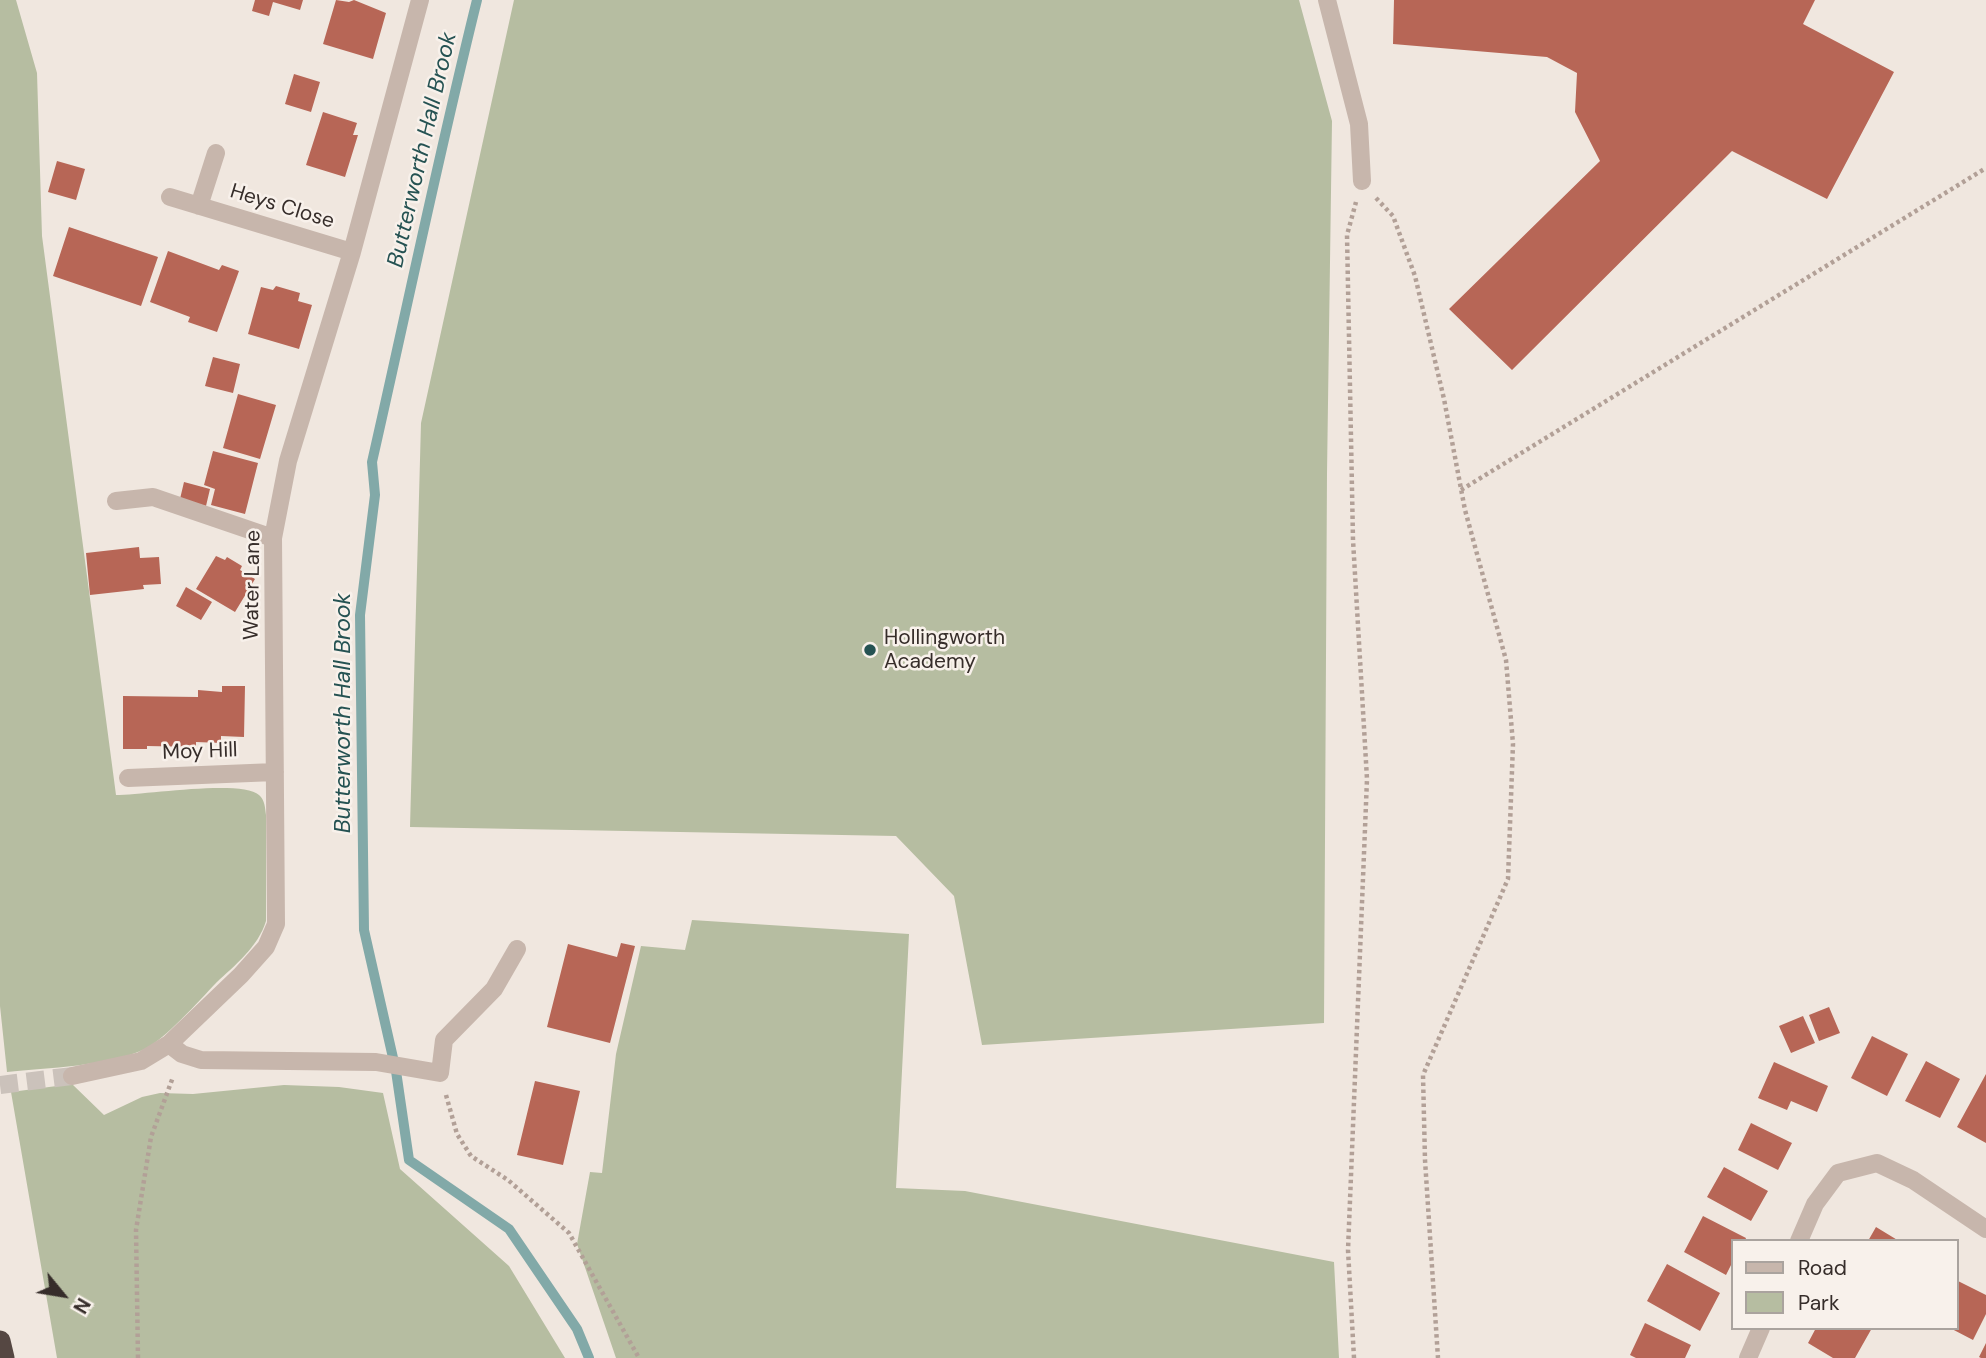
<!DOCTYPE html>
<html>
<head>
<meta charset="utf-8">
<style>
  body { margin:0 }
  #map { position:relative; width:1986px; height:1358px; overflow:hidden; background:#f0e7df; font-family:"DM Sans",sans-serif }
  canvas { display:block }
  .legend { position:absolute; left:1731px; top:1239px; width:228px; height:91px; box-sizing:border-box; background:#f8f1eb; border:2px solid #aaa39e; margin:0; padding:9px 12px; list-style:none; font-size:21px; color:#362d2a }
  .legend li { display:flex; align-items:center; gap:14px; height:35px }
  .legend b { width:35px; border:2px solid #aaa39e }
  .north { position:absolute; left:28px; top:1260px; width:70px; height:70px; -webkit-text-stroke:5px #f8f1eb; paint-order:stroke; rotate:120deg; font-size:19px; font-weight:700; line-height:28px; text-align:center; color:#362d2a }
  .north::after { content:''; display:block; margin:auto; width:24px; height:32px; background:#362d2a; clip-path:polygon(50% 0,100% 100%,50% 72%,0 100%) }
</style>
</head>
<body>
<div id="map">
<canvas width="1986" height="1358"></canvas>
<ul class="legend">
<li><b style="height:9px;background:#c7b6ac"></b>Road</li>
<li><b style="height:19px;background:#b6bda1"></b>Park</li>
</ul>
<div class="north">N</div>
</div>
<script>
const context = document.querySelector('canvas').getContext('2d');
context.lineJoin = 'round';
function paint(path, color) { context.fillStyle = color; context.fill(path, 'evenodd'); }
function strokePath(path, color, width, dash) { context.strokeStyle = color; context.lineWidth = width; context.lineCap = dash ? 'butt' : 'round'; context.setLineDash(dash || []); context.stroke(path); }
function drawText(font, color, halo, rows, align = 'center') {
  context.font = font + ' "DM Sans",sans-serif'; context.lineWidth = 5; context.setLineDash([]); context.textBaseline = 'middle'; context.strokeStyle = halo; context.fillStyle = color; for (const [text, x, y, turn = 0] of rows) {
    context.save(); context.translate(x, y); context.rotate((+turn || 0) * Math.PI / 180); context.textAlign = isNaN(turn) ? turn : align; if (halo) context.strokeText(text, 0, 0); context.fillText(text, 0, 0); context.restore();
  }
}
paint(new Path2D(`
  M0 0H16L37 73 42 236 116 795C143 795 242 779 259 795 265 800 265 808 266 815V921C258 947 235 965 216 983 199 1001 165 1039 145 1049 109 1066 47 1068 7 1072L0 1006Z
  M514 0H1299L1332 121 1327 473 1324 1023 982 1045 954 896 896 836 410 827 421 423Z
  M692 920 909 934 896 1188 965 1191 1334 1262 1339 1358H616L577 1244 590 1172 602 1173 616 1054 641 946 685 950Z
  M72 1084 104 1115 142 1097 160 1093 193 1094 284 1085 339 1087 383 1093 400 1169 509 1266 565 1358H57L11 1092Z`), '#b6bda1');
strokePath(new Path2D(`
  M477 0C439 153 407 308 372 462L375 495 360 615 364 930 396 1071 409 1160 509 1229 577 1329 589 1358`), '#82a9a8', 10);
paint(new Path2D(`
  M255 0H303L300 10 273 2 269 16 252 11Z
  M336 0 349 2 354 0 386 13 373 59 323 44Z
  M1394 0H1815L1803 24 1894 72 1827 199 1732 151 1512 370 1449 309 1600 161 1575 112 1577 73 1547 57 1393 44Z
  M294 74 320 82 311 112 285 104Z
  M323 112 357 123 353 135H358L345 177 306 165Z
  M57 161 85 169 76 200 48 192Z
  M69 227 158 257 141 306 53 276Z
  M168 251 219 270 222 265 239 271 217 332 188 322 190 317 150 302Z
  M276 286 300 293 298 301 312 305 299 349 248 334 261 287 273 290Z
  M213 357 240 364 233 393 205 386Z
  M238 394 276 405 260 459 223 448Z
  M213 451 258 463 245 514 211 505 215 489 204 485Z
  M184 482 210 489 206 506 180 499Z
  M139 547 140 558 159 557 161 584 143 585 144 589 90 595 86 553Z
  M216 556 225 560 227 557 242 566 240 570 255 579 235 612 196 589Z
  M186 587 212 602 201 620 176 606Z
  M222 686H245L244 737 221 736V743L196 742V747L147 746V749H123V696L198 697V690L222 692Z
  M621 943 635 946 610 1043 547 1027 568 944 617 957Z
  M1829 1007 1840 1033 1819 1041 1809 1015Z
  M1803 1016 1815 1043 1791 1053 1779 1026Z
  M1872 1036 1908 1054 1887 1096 1851 1078Z
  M1926 1061 1960 1079 1940 1118 1905 1101Z
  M1774 1062 1828 1086 1817 1112 1791 1101 1787 1110 1758 1098Z
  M1986 1074V1143L1957 1127Z
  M535 1081 580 1091 563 1165 517 1155Z
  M1751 1123 1792 1143 1778 1170 1738 1150Z
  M1724 1167 1768 1191 1751 1221 1707 1197Z
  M1703 1216 1746 1238 1745 1241H1732V1263L1726 1275 1684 1252Z
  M1876 1227 1899 1241H1868Z
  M1667 1264 1720 1293 1700 1331 1647 1301Z
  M1958 1281 1986 1295V1314L1973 1340 1950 1328H1956V1285Z
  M1645 1323 1691 1345 1685 1358H1636L1630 1355Z
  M1816 1328H1872L1855 1358H1833L1808 1343Z
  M1986 1343V1358H1981L1979 1357Z`), '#b76656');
strokePath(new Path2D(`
  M0 1085 72 1076`), '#cbc2bb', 18, [18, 9]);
strokePath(new Path2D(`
  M1376 198 1393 216 1415 276 1444 399 1465 510 1506 660 1513 744 1508 879 1423 1075 1425 1160 1438 1358
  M1461 490 1986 168
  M446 1095 457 1134 471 1156 508 1180 569 1233 639 1358
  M138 1358 136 1230 151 1137 173 1077
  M1354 1358 1348 1250 1367 779 1353 540 1347 235 1356 202`), '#b2a097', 4.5, [3.5, 3.5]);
strokePath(new Path2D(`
  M1327 0 1359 124 1362 181
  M170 197 352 252
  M199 206 216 153
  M116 501 153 497 273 538
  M128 778 275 772
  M169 1044 182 1054 201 1060 376 1062 440 1073 444 1040 494 989 517 949
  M72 1076 141 1061 169 1044 241 975 266 947 276 924 273 538 288 461 352 252 420 0
  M1799 1241 1815 1204 1838 1173 1877 1163 1913 1180 1986 1229
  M1748 1358 1761 1328`), '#c7b6ac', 18);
strokePath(new Path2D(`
  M0 1341 4 1358`), '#554742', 21);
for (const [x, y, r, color] of [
  [870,650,7,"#255252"]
]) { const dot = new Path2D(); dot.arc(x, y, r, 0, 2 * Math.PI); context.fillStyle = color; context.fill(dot); strokePath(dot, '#f8f1eb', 2.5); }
drawText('21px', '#362d2a', '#f8f1eb', [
  ["Heys Close",282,207,17],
  ["Water Lane",253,585,-89],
  ["Moy Hill",200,752,-2]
]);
drawText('21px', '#362d2a', '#f8f1eb', [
  ["Hollingworth",884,638],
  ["Academy",884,662]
], 'left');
drawText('italic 23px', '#255252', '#f8f1eb', [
  ["Butterworth Hall Brook",423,150,-77],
  ["Butterworth Hall Brook",344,713,-90]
]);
</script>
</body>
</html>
